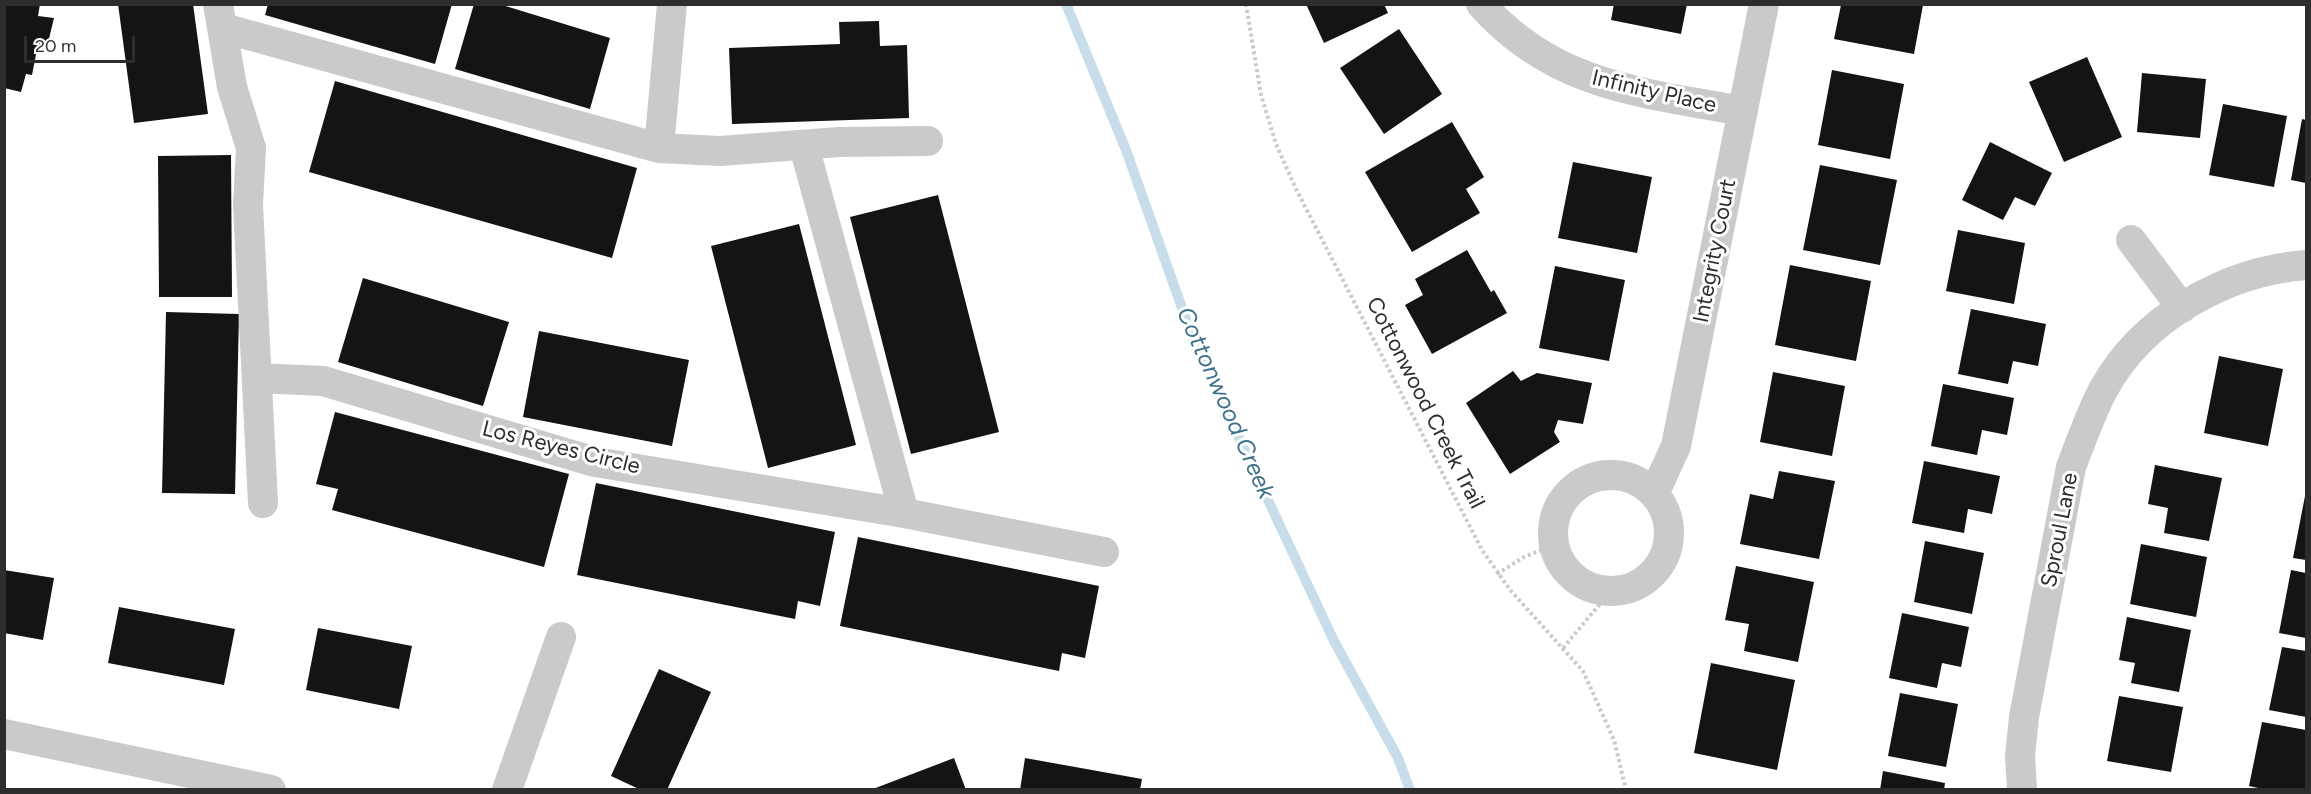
<!DOCTYPE html>
<html>
<head>
<meta charset="utf-8">
<style>
  body { margin:0 }
  #map { position:relative; width:2311px; height:794px; overflow:hidden; background:#fff; font-family:Figtree,sans-serif }
  canvas { display:block }
  .frame { position:absolute; inset:0; border:6px solid #2d2d2d; pointer-events:none }
  .scale { position:absolute; left:24px; top:36px; width:111px; height:27px; box-sizing:border-box; border:3px solid #2d2d2d; border-top:0; padding-left:8px; font-size:18px; line-height:21px; white-space:nowrap; color:#2d2d2d; -webkit-text-stroke:4px #fff; paint-order:stroke }
</style>
</head>
<body>
<div id="map">
<canvas width="2311" height="794"></canvas>
<div class="frame"></div>
<div class="scale">20 m</div>
</div>
<script>
const context = document.querySelector('canvas').getContext('2d');
context.lineJoin = 'round';
function strokePath(path, color, width, dash) { context.strokeStyle = color; context.lineWidth = width; context.lineCap = dash ? 'butt' : 'round'; context.setLineDash(dash || []); context.stroke(path); }
function paint(path, color) { context.fillStyle = color; context.fill(path, 'evenodd'); }
function drawText(font, color, halo, rows, align = 'center') {
  context.font = font + ' Figtree,sans-serif'; context.lineWidth = 6; context.setLineDash([]); context.textBaseline = 'middle'; context.strokeStyle = halo; context.fillStyle = color; for (const [text, x, y, turn = 0] of rows) {
    context.save(); context.translate(x, y); context.rotate((+turn || 0) * Math.PI / 180); context.textAlign = isNaN(turn) ? turn : align; if (halo) context.strokeText(text, 0, 0); context.fillText(text, 0, 0); context.restore();
  }
}
strokePath(new Path2D(`
  M1066 4 1126 150 1194 342 1334 641 1398 758 1410 790`), '#c7deea', 10);
paint(new Path2D(`
  M4 4H40L38 16 54 18 47 47 38 44 32 75 26 74 21 92 4 88Z
  M118 4H193L208 114 134 123Z
  M268 4H452L435 64 265 15Z
  M474 4H499L610 38 590 109 455 69Z
  M1306 4H1384L1388 13 1324 43Z
  M1614 4H1687L1681 34 1611 20Z
  M1841 5H1923L1914 54 1834 39Z
  M879 21 880 46 907 45 909 118 732 124 729 48 840 44 839 22Z
  M1399 29 1442 94 1384 134 1340 68Z
  M2087 57 2122 137 2064 162 2029 82Z
  M1832 70 1904 84 1890 159 1818 145Z
  M2142 73 2206 79 2200 138 2137 132Z
  M335 81 637 168 612 258 309 172Z
  M2223 104 2287 116 2274 187 2209 175Z
  M2302 119 2306 120V183L2291 180Z
  M1452 122 1484 177 1466 189 1480 213 1412 252 1365 172Z
  M1990 142 2052 173 2035 206 2015 197 2003 220 1962 200Z
  M231 155 232 297H159L158 156Z
  M1573 162 1652 177 1637 253 1558 238Z
  M1820 165 1897 180 1880 265 1803 250Z
  M938 195 999 432 911 454 850 217Z
  M799 224 856 445 768 468 711 246Z
  M1958 230 2025 243 2014 304 1946 291Z
  M1467 250 1491 292 1494 290 1507 313 1432 354 1405 305 1423 295 1415 279Z
  M1790 265 1871 281 1856 361 1775 345Z
  M1555 266 1625 280 1609 361 1539 348Z
  M363 278 509 322 483 406 338 362Z
  M1971 309 2046 324 2038 366 2013 361 2008 384 1958 374Z
  M166 312 239 314 235 494 162 493Z
  M539 331 689 360 672 446 523 417Z
  M2219 356 2283 369 2268 446 2204 433Z
  M1513 371 1521 381 1537 373 1592 383 1583 424 1558 420 1554 432 1560 442 1510 474 1466 403Z
  M1773 372 1845 386 1832 456 1760 442Z
  M1943 384 2014 398 2007 435 1982 430 1977 455 1931 446Z
  M335 412 569 474 544 567 332 510 338 489 316 484Z
  M1924 461 2000 476 1992 514 1968 509 1964 533 1912 523Z
  M2155 465 2222 478 2209 541 2164 533 2168 508 2148 504Z
  M1779 471 1835 481 1819 559 1740 544 1750 494 1773 499Z
  M596 483 835 532 820 606 798 601 795 619 577 575Z
  M2305 496H2306V560L2293 558Z
  M858 537 1099 586 1085 658 1062 653 1059 671 840 626Z
  M1925 541 1984 553 1972 614 1914 602Z
  M2141 544 2207 557 2196 617 2130 604Z
  M1736 566 1814 582 1798 662 1744 651 1749 624 1725 620Z
  M4 570 54 578 43 640 4 633Z
  M2291 570 2306 573V638L2279 633Z
  M119 607 235 629 224 685 108 663Z
  M1902 613 1969 627 1961 667 1942 663 1937 688 1889 678Z
  M2127 617 2191 630 2179 692 2131 683 2135 663 2119 660Z
  M318 628 412 646 399 709 306 690Z
  M2282 647 2306 651V717L2269 710Z
  M1711 663 1795 680 1777 770 1694 753Z
  M659 669 711 692 667 790H641L611 776Z
  M1900 693 1958 704 1946 767 1888 756Z
  M2119 696 2183 707 2171 772 2107 761Z
  M2262 722 2306 730V790H2267L2249 786Z
  M954 758 966 790H873V789Z
  M1025 758 1142 779 1140 790H1020Z
  M1883 771 1945 783 1944 790H1880Z`), '#141414');
strokePath(new Path2D(`
  M1246 4 1261 95 1276 144 1296 189 1482 550 1511 591 1583 671 1614 740 1626 790
  M1497 574 1524 557 1554 545
  M1563 648 1610 592`), '#cacaca', 4, [3, 3]);
strokePath(new Path2D(`
  M218 4 232 87 251 148 248 205 263 503
  M1481 4C1553 86 1643 93 1743 111
  M223 28 659 148 720 151 839 142 928 141
  M804 146 904 513
  M659 148 672 4
  M2131 240 2182 308
  M257 378 323 381 595 462 904 513 1104 552
  M1553 533a58 58 0 1 1 116 0a58 58 0 1 1-116 0Z
  M1654 494 1676 446 1764 4
  M4 734 271 790
  M507 790 561 637
  M2022 790 2020 756 2024 717 2071 467C2081 441 2090 415 2103 390 2142 318 2226 271 2306 265`), '#cacaca', 30);
drawText('22px', '#2d2d2d', '#fff', [
  ["Infinity Place",1654,92,13],
  ["Integrity Court",1715,251,-79],
  ["Cottonwood Creek Trail",1425,403,63],
  ["Los Reyes Circle",561,448,14],
  ["Sproul Lane",2060,530,-79]
]);
drawText('italic 24px', '#3d728d', '#fff', [
  ["Cottonwood Creek",1225,403,66]
]);
</script>
</body>
</html>
